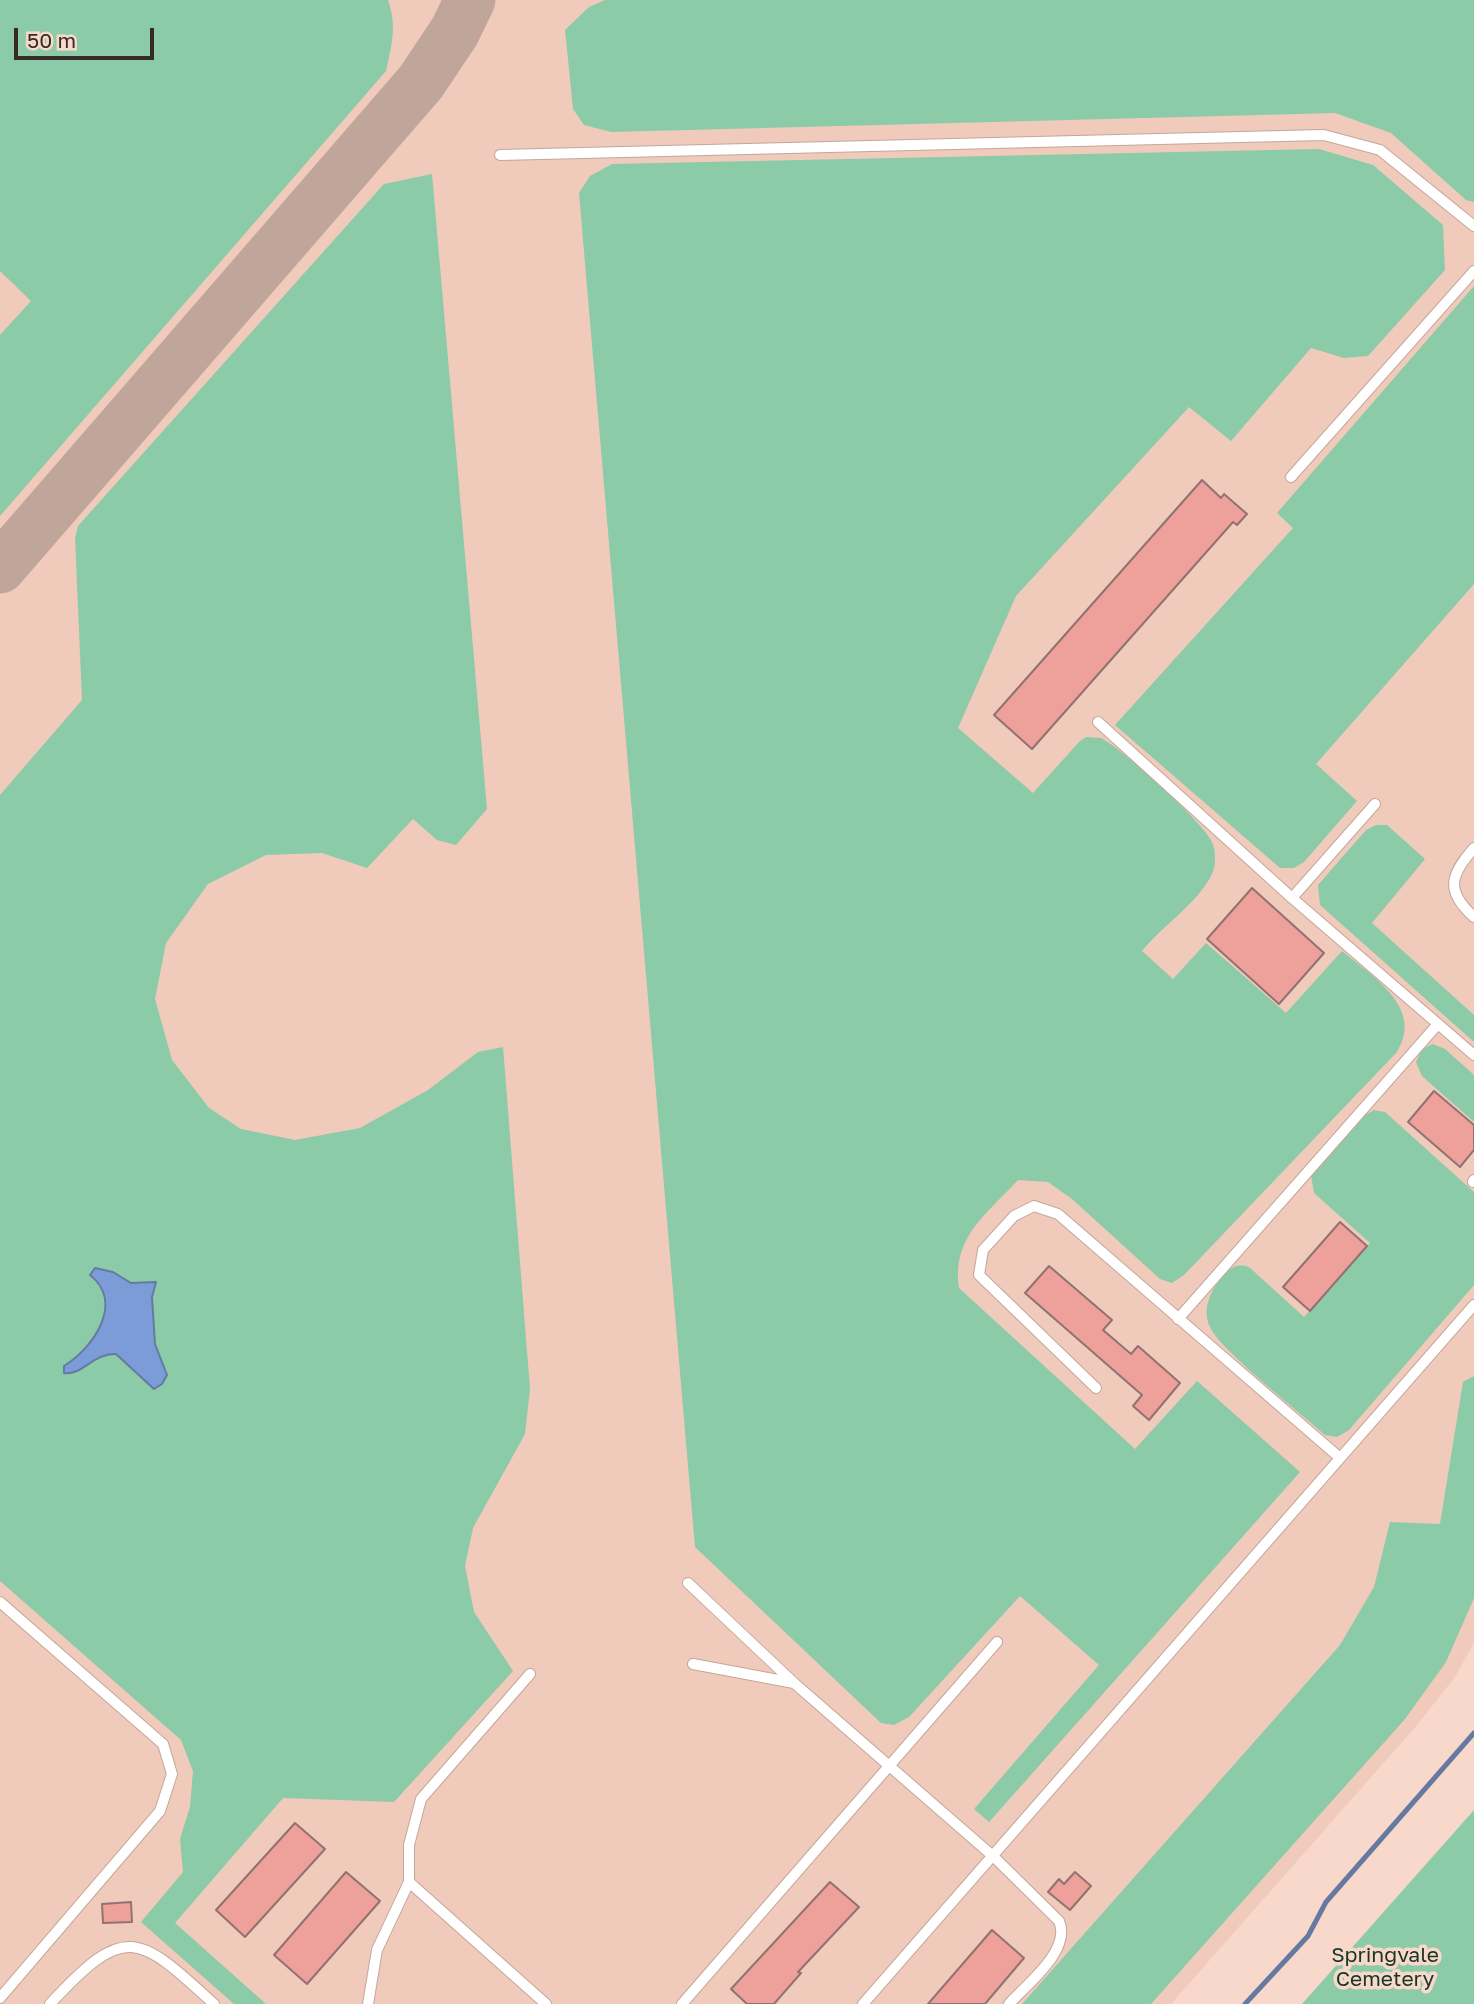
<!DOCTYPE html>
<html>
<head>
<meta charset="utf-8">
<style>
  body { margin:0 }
  #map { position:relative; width:1474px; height:2004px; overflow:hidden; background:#f9d8cc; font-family:"Golos Text",sans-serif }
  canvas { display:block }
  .scale { position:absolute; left:14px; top:28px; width:140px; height:32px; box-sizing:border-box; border:4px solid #362a25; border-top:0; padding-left:9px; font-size:21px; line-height:24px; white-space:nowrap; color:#362a25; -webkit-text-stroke:5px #f9d8cc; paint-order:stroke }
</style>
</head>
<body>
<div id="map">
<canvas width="1474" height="2004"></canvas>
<div class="scale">50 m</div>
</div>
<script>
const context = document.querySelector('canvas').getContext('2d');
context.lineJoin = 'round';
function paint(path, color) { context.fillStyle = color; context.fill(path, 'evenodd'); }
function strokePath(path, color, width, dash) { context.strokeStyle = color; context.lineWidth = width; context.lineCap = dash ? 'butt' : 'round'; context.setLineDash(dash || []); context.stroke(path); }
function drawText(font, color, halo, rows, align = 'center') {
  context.font = font + ' "Golos Text",sans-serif'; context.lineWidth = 7; context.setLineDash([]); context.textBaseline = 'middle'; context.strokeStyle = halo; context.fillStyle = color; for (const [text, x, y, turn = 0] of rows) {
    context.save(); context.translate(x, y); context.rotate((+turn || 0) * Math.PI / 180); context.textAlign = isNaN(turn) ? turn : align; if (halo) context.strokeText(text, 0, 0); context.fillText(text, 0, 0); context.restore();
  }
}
paint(new Path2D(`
  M0 0H1474V1643L1455 1677 1418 1724 1171 2004H0Z`), '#f0cabb');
paint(new Path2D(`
  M0 0H388C397 25 392 45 386 71L0 516V335L31 301 0 271Z
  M605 0H1474V202L1466 200 1391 133 1335 113 611 132 584 125 573 109 565 30 589 7Z
  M1319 149 1373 165 1443 225 1445 270 1368 356 1344 358 1311 348 1231 441 1189 407 1016 596 958 728 1033 793 1079 742 1086 737 1101 738C1124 750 1203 822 1212 842 1216 851 1216 865 1212 874 1197 904 1164 924 1142 951L1173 979 1206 943 1286 1013 1342 951C1372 976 1426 1009 1396 1053L1184 1275 1172 1283 1160 1279 1072 1199 1048 1182 1018 1180C986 1215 952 1237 959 1288L1135 1449 1197 1381 1300 1472 989 1822 974 1809 1099 1665 1020 1596 909 1717 894 1725 881 1723 695 1547 579 193 590 176 612 164Z
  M432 174 487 809 456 845 437 840 413 819 367 868 322 853 266 855 208 884 166 943 155 999 172 1060 209 1108 241 1129 295 1140 360 1128 428 1090 478 1052 503 1047 530 1389 525 1434 473 1528 465 1566 474 1612 513 1671 394 1802 283 1798 175 1923 266 2004H234L141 1922 183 1872 180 1839 190 1807 193 1771 181 1740 0 1581V795L82 700 75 538 78 526 384 184Z
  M1474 286V584L1316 764 1357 801 1304 862 1294 868H1280L1115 725 1293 528 1277 513Z
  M1376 825H1387L1425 859 1372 923 1474 1015V1042L1320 905 1318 885 1366 830Z
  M1433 1044 1445 1049 1474 1075V1122L1422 1076 1416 1062 1422 1049Z
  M1374 1110 1385 1112 1474 1192V1285L1349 1430 1337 1437 1325 1435C1302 1414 1220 1350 1210 1327 1202 1309 1210 1291 1222 1278 1231 1268 1235 1263 1249 1267L1304 1317 1370 1243 1314 1193 1311 1175 1365 1115Z
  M1474 1376V1598L1446 1662 1405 1719 1151 2004H1022L1340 1645 1374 1587 1390 1522 1440 1524 1463 1382Z
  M1474 1810V2004H1302Z`), '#8bcba8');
const water = new Path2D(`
  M95 1268 113 1272 131 1283 156 1282 152 1297 155 1344 167 1375 162 1384 154 1389 116 1354C93 1353 82 1376 64 1373V1366C93 1348 125 1303 90 1275Z`);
paint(water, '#7b9cd6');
strokePath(water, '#667aa1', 2);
strokePath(new Path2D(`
  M1245 2004 1308 1936 1326 1902 1474 1733`), '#667aa1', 5);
strokePath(new Path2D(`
  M0 568 421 82 455 31 470 0`), '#c0a59b', 51);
const building = new Path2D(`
  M1202 480 1221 498 1224 494 1247 514 1237 525 1233 522 1032 749 994 715Z
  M1252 888 1324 953 1279 1004 1207 939Z
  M1434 1091 1474 1125V1150L1460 1167 1408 1122Z
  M1340 1222 1367 1246 1310 1311 1283 1287Z
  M1049 1266 1112 1320 1103 1330 1131 1354 1138 1346 1180 1383 1149 1420 1133 1406 1142 1395 1025 1293Z
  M295 1823 325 1849 245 1937 216 1910Z
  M346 1872 380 1901 307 1984 274 1955Z
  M1075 1872 1091 1886 1070 1910 1048 1892 1059 1879 1064 1884Z
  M830 1882 859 1907 798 1972 801 1973 774 2004H747L731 1989Z
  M131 1902 132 1922 103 1923 102 1904Z
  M992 1930 1024 1958 985 2004H928Z`);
paint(building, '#eea09a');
strokePath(building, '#927270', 2);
const service = new Path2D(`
  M500 155 1324 135 1380 150 1474 226
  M1291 477 1474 271
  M1098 722 1292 898 1474 1055
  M1474 848C1450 875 1445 891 1474 917
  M1292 898 1375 804
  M1473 1182 1474 1180
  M1178 1319 1438 1024
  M1096 1388 979 1275 983 1250 1014 1216 1034 1206 1058 1214 1339 1457
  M688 1583 794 1683
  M0 1602 163 1744 172 1774 160 1811 0 1998
  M693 1664 794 1683 994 1857 1059 1921C1072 1950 1026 1985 1009 2004
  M530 1674 421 1799 409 1845V1882L546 2004
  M50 2004C125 1923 137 1933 214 2004
  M368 2004 377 1950 409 1882
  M682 2004 997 1642
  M863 2004 1474 1305`);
strokePath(service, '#c5a69b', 12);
strokePath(service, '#fff', 10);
drawText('21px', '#153625', '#f9d8cc', [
  ["Springvale",1385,1955],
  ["Cemetery",1385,1979]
]);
</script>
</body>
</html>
